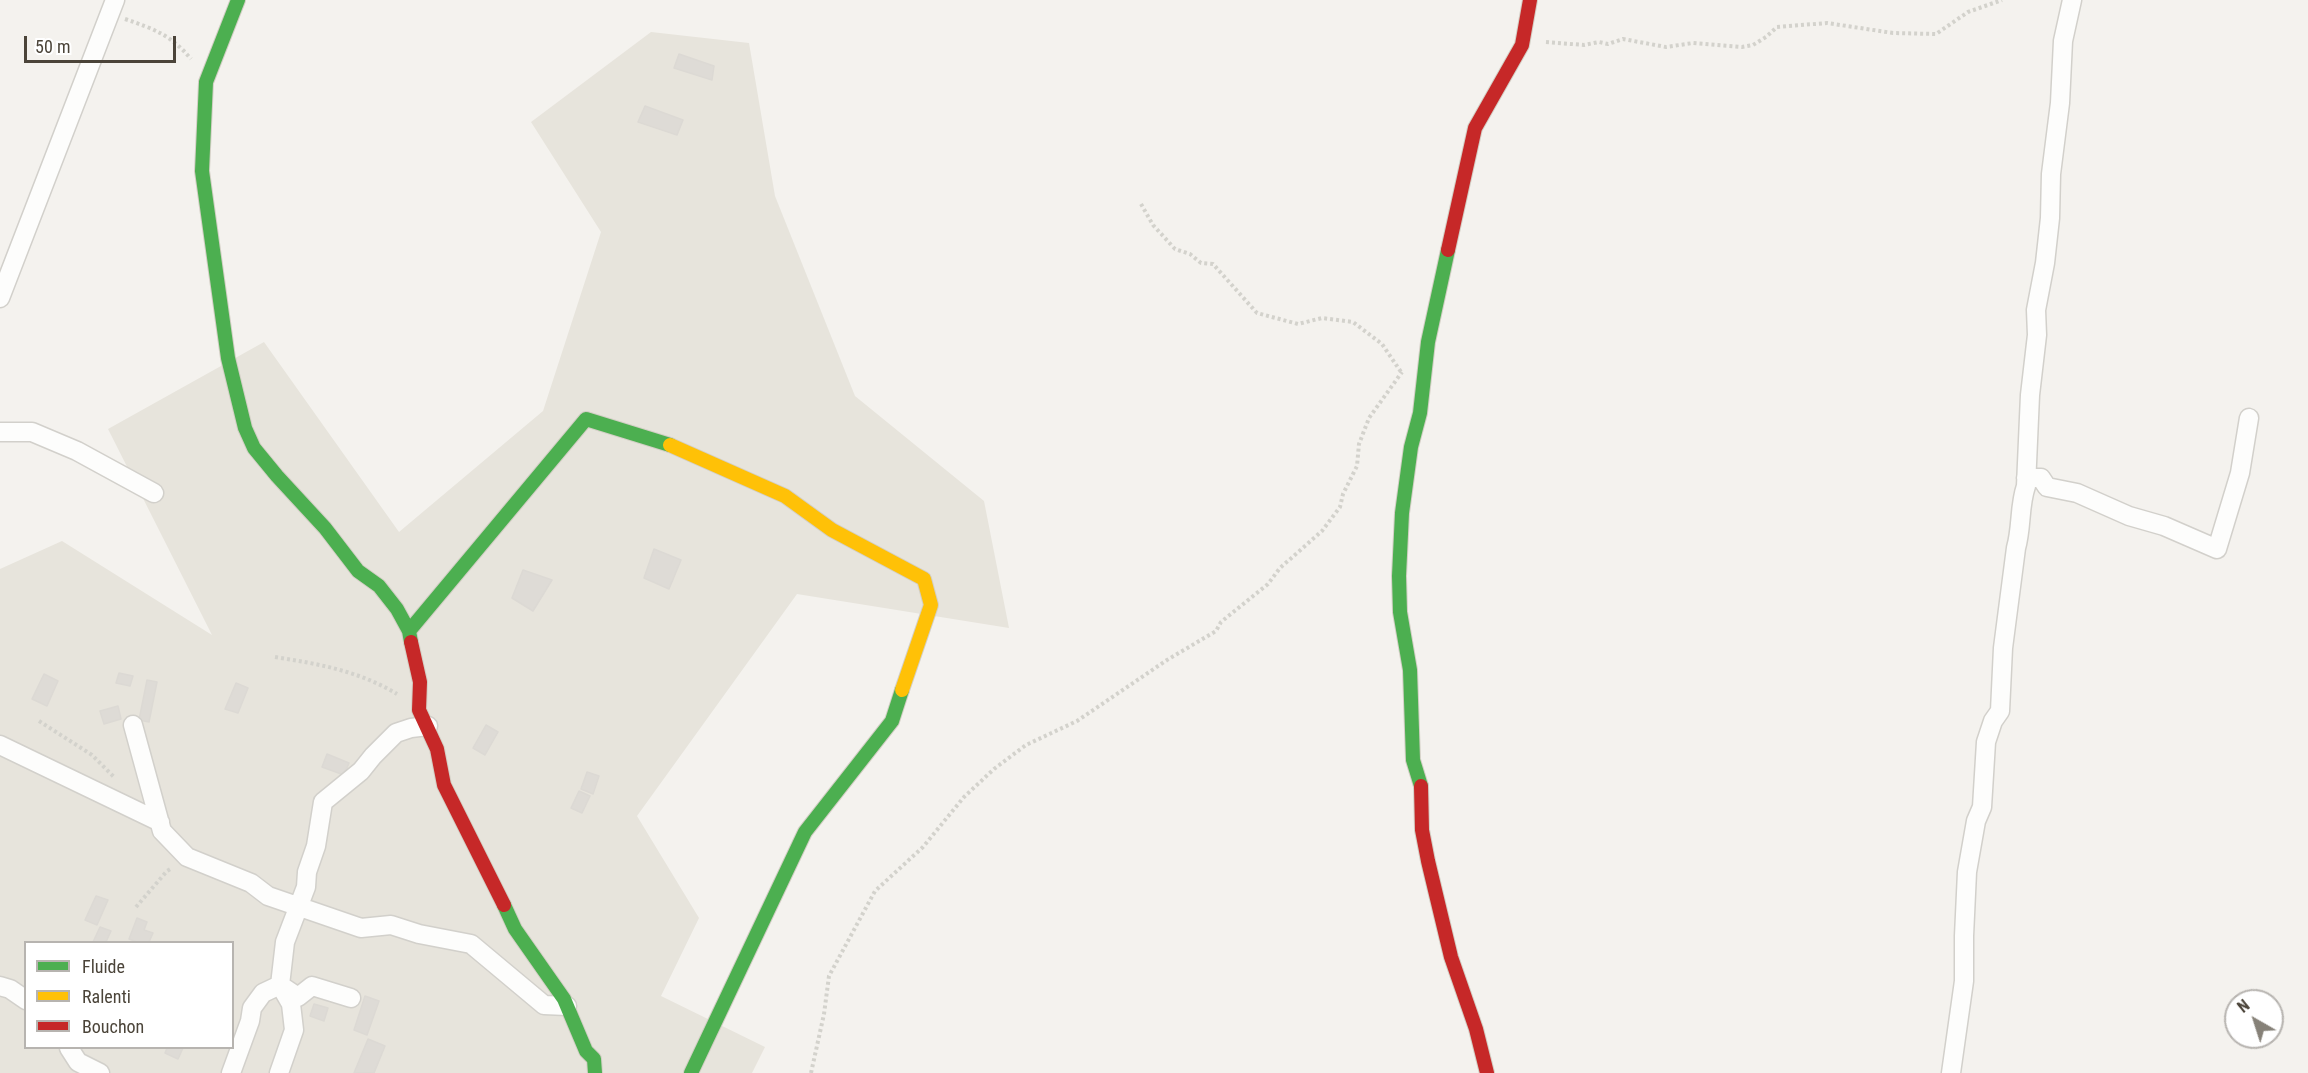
<!DOCTYPE html>
<html>
<head>
<meta charset="utf-8">
<style>
  body { margin:0 }
  #map { position:relative; width:2308px; height:1073px; overflow:hidden; background:#f4f2ee; font-family:"Roboto Condensed",sans-serif }
  canvas { display:block }
  .legend { position:absolute; left:24px; top:941px; width:210px; height:108px; box-sizing:border-box; background:#fff; border:2px solid #b7b4b0; margin:0; padding:8px 10px; list-style:none; font-size:18px; color:#4b4439 }
  .legend li { display:flex; align-items:center; gap:12px; height:30px }
  .legend b { width:30px; border:2px solid #b7b4b0 }
  .north { position:absolute; left:2224px; top:989px; width:60px; height:60px; box-sizing:border-box; background:#fff; border:2px solid #b7b4b0; border-radius:50%; rotate:321deg; font-size:16px; font-weight:700; line-height:24px; text-align:center; color:#4b4439 }
  .north::after { content:''; display:block; margin:auto; width:21px; height:27px; background:#868178; clip-path:polygon(50% 0,100% 100%,50% 72%,0 100%) }
  .scale { position:absolute; left:24px; top:36px; width:152px; height:27px; box-sizing:border-box; border:3px solid #4b4439; border-top:0; padding-left:8px; font-size:18px; line-height:21px; white-space:nowrap; color:#4b4439; -webkit-text-stroke:4px #fff; paint-order:stroke }
</style>
</head>
<body>
<div id="map">
<canvas width="2308" height="1073"></canvas>
<ul class="legend">
<li><b style="height:8px;background:#4caf50"></b>Fluide</li>
<li><b style="height:8px;background:#ffc107"></b>Ralenti</li>
<li><b style="height:8px;background:#c62828"></b>Bouchon</li>
</ul>
<div class="north">N</div>
<div class="scale">50 m</div>
</div>
<script>
const context = document.querySelector('canvas').getContext('2d');
context.lineJoin = 'round';
function paint(path, color) { context.fillStyle = color; context.fill(path, 'evenodd'); }
function strokePath(path, color, width, dash) { context.strokeStyle = color; context.lineWidth = width; context.lineCap = dash ? 'butt' : 'round'; context.setLineDash(dash || []); context.stroke(path); }
paint(new Path2D(`
  M651 32 749 43 775 196 855 396 984 501 1009 628 797 594 637 816 699 918 661 996 765 1047 752 1073H0V569L62 541 212 635 108 429 264 342 399 532 543 411 601 232 531 122ZM26 942H232V1048H26Z`), '#e7e4dc');
const building = new Path2D(`
  M679 54 714 66 712 80 674 68Z
  M645 106 683 120 677 135 638 122Z
  M654 549 681 560 669 589 644 578Z
  M523 570 552 580 533 611 512 598Z
  M119 673 133 676 130 686 116 683Z
  M44 674 58 681 47 706 32 699Z
  M147 680 157 682 149 722 139 720Z
  M236 683 248 688 238 713 225 709Z
  M118 706 121 719 104 724 100 711Z
  M486 725 498 732 485 755 473 748Z
  M327 754 349 763 344 775 322 767Z
  M587 772 599 776 593 794 581 789Z
  M579 791 590 796 582 813 571 808Z
  M96 896 108 900 97 925 85 920Z
  M137 918 147 922 144 930 153 933 149 942H137L129 939Z
  M100 927 111 931 106 942H93Z
  M365 996 379 1001 367 1035 354 1030Z
  M314 1004 328 1008 324 1021 310 1016Z
  M368 1039 385 1046 374 1073H354Z
  M167 1048H183L178 1059 165 1053Z`);
paint(building, '#dedbd6');
strokePath(building, '#dcd9d4', 1.5);
const street = new Path2D(`
  M0 298 115 0
  M0 432H32L77 451 154 493
  M2026 478H2041L2047 487 2077 493 2129 516 2164 526 2217 549 2240 473 2249 418
  M133 725 162 831 187 857 251 883 268 896 361 928 391 925 419 934 471 944 544 1005 567 1006
  M0 745 160 822
  M0 986 10 989 26 1000
  M69 1048 78 1062 100 1073
  M231 1073 250 1021 252 1008 263 993 280 985 298 997 312 986 351 998
  M279 1073 294 1030 291 1004 280 985 285 942 306 887 307 872 316 846 323 802 361 771 373 756 396 733 411 728 428 726
  M1951 1073 1964 981V936L1967 872 1976 821 1982 807 1986 742 1993 721 2000 711 2003 648 2016 548C2022 527 2019 506 2026 486L2030 395 2037 335 2036 310 2045 263 2050 218 2051 174 2060 103 2063 41 2072 0`);
const fast = new Path2D(`
  M238 0 206 82 202 171 228 358 245 428 254 448 277 476 325 528 358 571 379 586 397 609 409 631 411 642
  M409 631 586 419 670 445
  M1421 786 1413 760 1410 670 1400 612 1399 576 1402 513 1411 447 1420 413 1428 342 1448 250
  M504 905 515 929 564 999 586 1051 594 1059 595 1073
  M691 1073 805 832 892 721 902 690`);
const slow = new Path2D(`
  M670 445 785 496 832 530 924 579 931 605 902 690`);
const jam = new Path2D(`
  M1448 250 1475 128 1522 45 1530 0
  M411 642 420 682 419 710 437 749 444 785 504 905
  M1421 786 1422 830 1428 861 1451 957 1476 1029 1487 1073`);
strokePath(street, '#d2d0cb', 21);
strokePath(fast, '#d3cfc5', 16);
strokePath(slow, '#d3cfc5', 16);
strokePath(jam, '#d3cfc5', 16);
strokePath(new Path2D(`
  M125 19C154 29 171 35 191 59
  M1546 42 1584 45 1599 42 1608 44 1623 39 1666 47 1693 43 1742 47 1753 45 1766 37 1777 27 1827 23 1893 33 1936 34 1968 12 2002 0
  M1141 204 1153 225 1175 249 1190 254 1201 263 1213 264 1257 313 1298 324 1322 318 1353 322 1382 344 1401 372
  M275 657C319 664 359 671 397 694
  M39 721 92 755 114 777
  M136 907 167 871 172 868
  M811 1073 824 1014 829 976 875 891 923 847 964 797 994 769 1026 745 1077 721 1167 660 1216 631 1221 622 1268 584 1280 568 1322 531 1340 507 1343 494 1357 466 1359 444 1369 418 1402 372`), '#d3d2cc', 4, [3, 3]);
strokePath(street, '#fdfdfc', 18);
strokePath(fast, '#4caf50', 14);
strokePath(slow, '#ffc107', 14);
strokePath(jam, '#c62828', 14);
</script>
</body>
</html>
